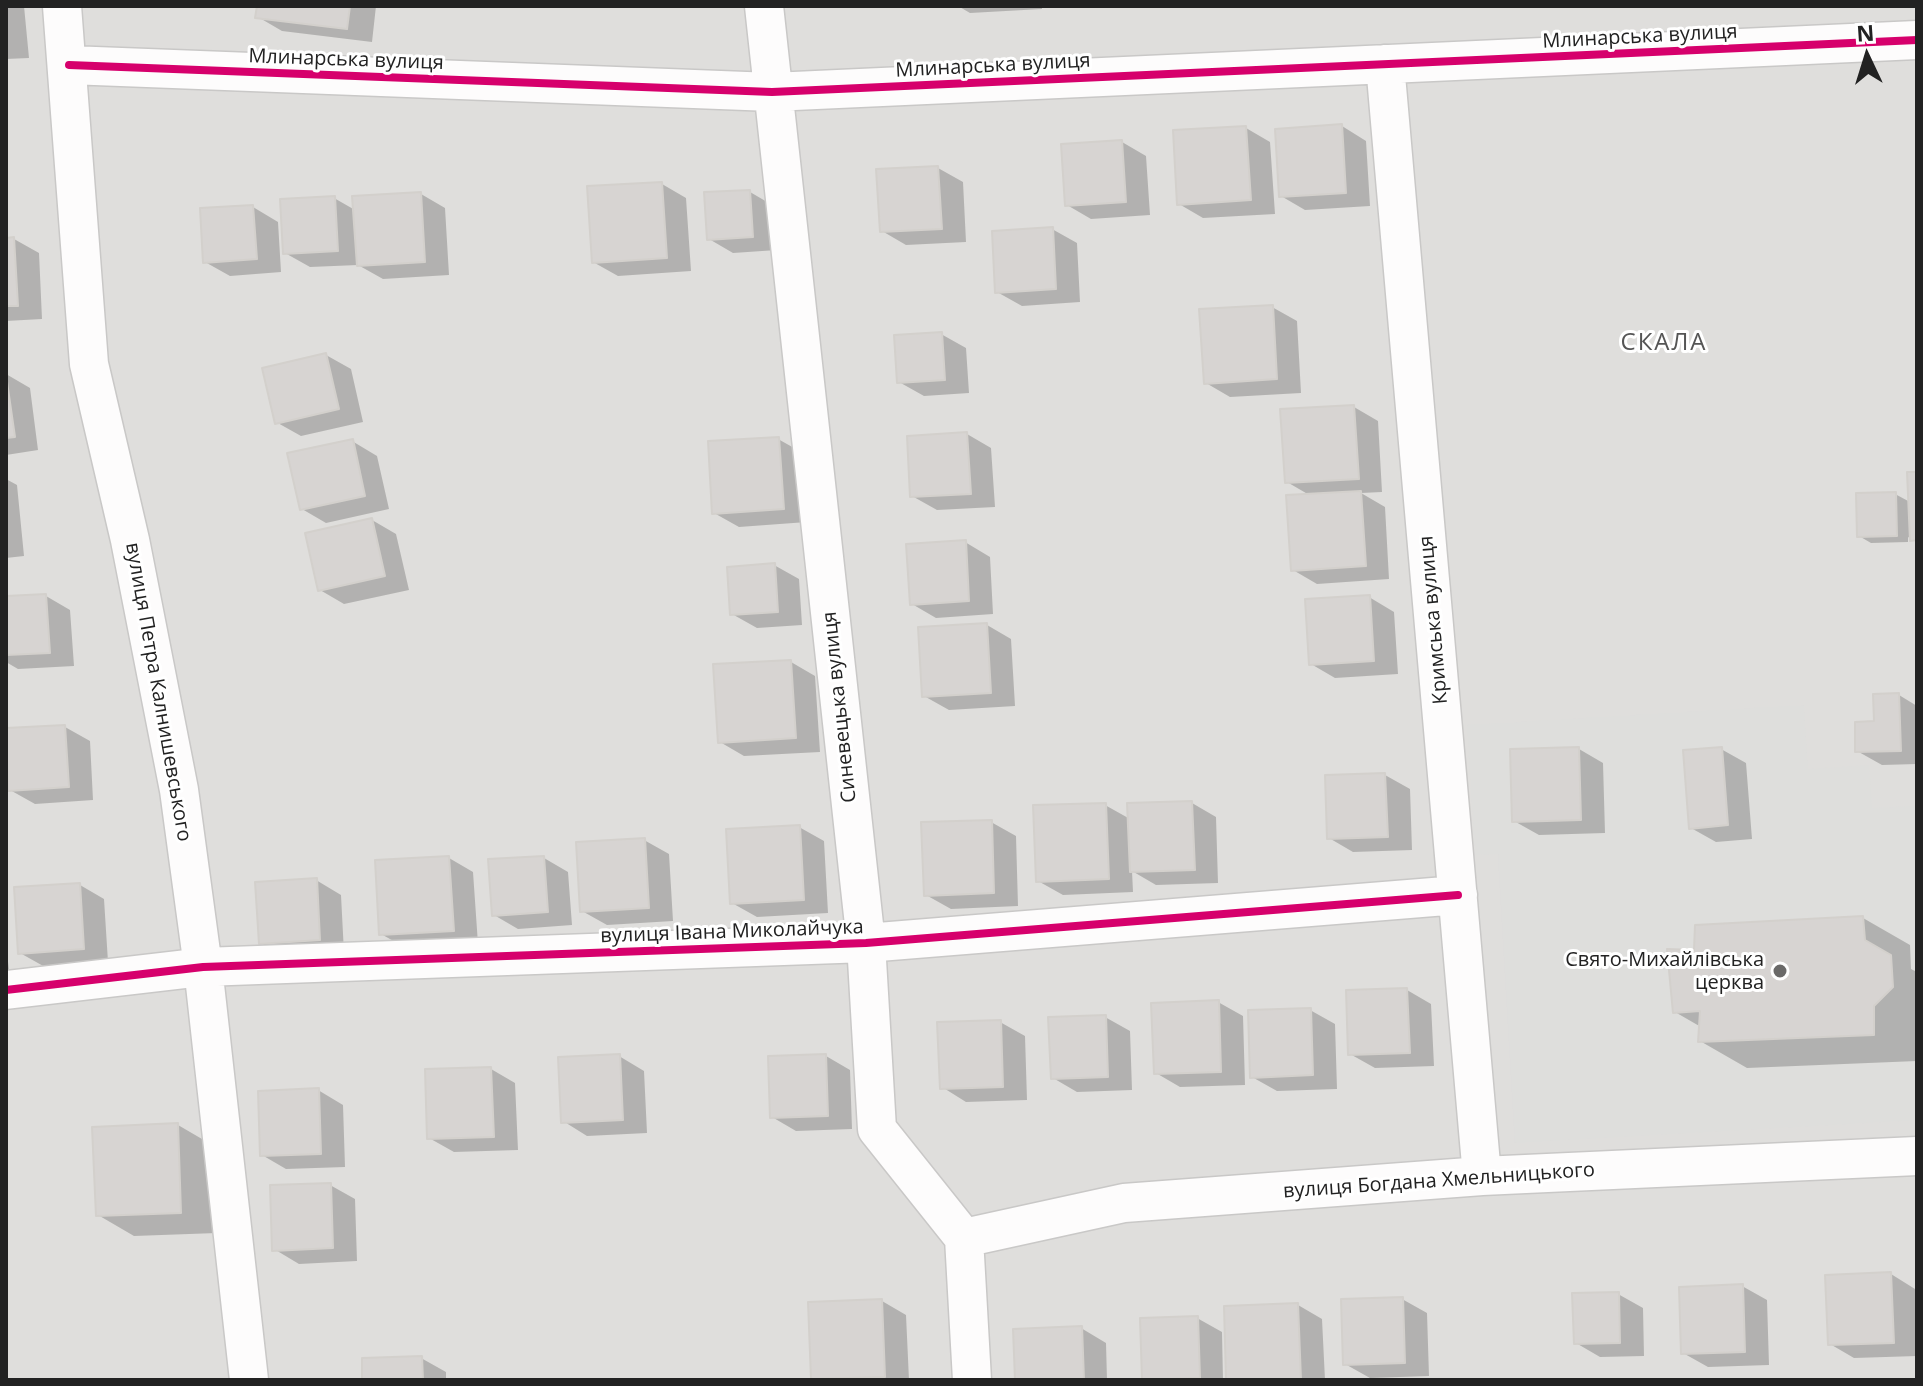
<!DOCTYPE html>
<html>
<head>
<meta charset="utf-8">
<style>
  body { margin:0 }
  #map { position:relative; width:1923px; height:1386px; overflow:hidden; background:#f0eeeb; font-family:"Open Sans",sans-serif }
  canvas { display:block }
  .frame { position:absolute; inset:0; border:8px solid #222; pointer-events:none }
  .north { position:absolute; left:1827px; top:16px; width:80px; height:80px; -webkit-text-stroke:6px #fff; paint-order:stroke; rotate:356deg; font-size:22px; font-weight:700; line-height:32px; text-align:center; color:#222 }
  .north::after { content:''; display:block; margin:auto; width:28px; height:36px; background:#222; clip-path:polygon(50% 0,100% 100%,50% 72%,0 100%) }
</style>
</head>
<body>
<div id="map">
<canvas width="1923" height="1386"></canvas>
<div class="frame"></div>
<div class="north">N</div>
</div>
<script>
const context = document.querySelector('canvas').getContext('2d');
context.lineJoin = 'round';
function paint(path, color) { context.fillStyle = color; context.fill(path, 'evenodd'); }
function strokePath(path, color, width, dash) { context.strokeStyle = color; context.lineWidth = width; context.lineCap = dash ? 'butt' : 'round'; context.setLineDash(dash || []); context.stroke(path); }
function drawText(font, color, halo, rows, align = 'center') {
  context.font = font + ' "Open Sans",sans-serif'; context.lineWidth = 6; context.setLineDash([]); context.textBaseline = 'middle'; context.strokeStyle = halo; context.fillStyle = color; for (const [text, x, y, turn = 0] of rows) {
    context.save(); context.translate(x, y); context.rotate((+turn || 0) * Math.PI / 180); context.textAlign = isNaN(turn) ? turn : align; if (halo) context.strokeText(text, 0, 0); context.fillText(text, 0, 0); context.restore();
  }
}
paint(new Path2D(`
  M6 6H1917V1380H6Z`), '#dfdedc');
paint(new Path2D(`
  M1804 705 1808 769 1869 765 1872 808 1917 806V1120L1515 1143 1498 854 1475 855 1467 725Z`), '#dededc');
paint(new Path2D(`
  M6 6H24L29 58 6 59Z
  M259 6H376L372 42 282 31 258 17Z
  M958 6H1042V9L970 13Z
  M1342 126 1366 141 1370 206 1305 210 1281 196Z
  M1246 128 1270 142 1275 214 1203 218 1179 204Z
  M1122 142 1146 156 1150 215 1091 219 1067 205Z
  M938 168 963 182 966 242 906 245 882 231Z
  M662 184 686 198 691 271 618 276 593 262Z
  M750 192 774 206 777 250 733 253 709 239Z
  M421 194 445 208 449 275 383 279 358 265 310 267 285 253 334 198 355 210Z
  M253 207 278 222 281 272 230 276 205 262Z
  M1052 229 1077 243 1080 302 1022 306 997 292Z
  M14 239 39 253 42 319 6 321V240Z
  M1272 307 1297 321 1301 393 1230 397 1206 383Z
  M941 334 966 348 969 393 924 396 899 382Z
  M326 355 351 369 363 422 301 436 276 422Z
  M6 374 30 388 38 450 6 455Z
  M1354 407 1378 421 1382 492 1361 493 1385 507 1389 579 1317 584 1293 570 1311 496 1287 482Z
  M967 434 991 448 995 507 937 510 912 496Z
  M778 439 803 453 807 522 739 527 714 513Z
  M352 441 377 456 389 509 326 523 302 509Z
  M1917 474V542L1908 537V542L1871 543 1859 536 1895 494 1910 502Z
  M6 479 17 485 24 556 6 558Z
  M372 520 396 534 409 590 344 604 320 590Z
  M965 542 990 557 993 614 936 618 912 604Z
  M774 565 799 579 802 625 757 628 732 614Z
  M46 596 70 610 74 666 18 669 6 662V598Z
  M1369 597 1394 612 1398 674 1335 678 1311 664Z
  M987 625 1011 639 1015 706 949 710 924 696Z
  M791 662 815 676 820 752 744 756 720 742Z
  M1899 695 1917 706V764L1882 765 1857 751Z
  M65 727 90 741 93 800 35 804 10 790Z
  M1579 749 1603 763 1605 833 1539 835 1514 821Z
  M1721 749 1746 763 1752 839 1716 842 1691 828Z
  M1385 775 1410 789 1412 850 1353 852 1329 838Z
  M1192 803 1216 817 1218 883 1156 885 1132 871 1133 892 1063 895 1038 881 1105 805 1130 819Z
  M991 822 1016 836 1018 906 951 909 926 895Z
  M799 827 824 841 828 913 757 917 732 903Z
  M644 840 669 854 673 921 607 925 582 911Z
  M449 858 473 872 478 944 406 948 381 934Z
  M544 858 568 872 572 925 518 929 494 915Z
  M316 880 341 895 344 953 286 957 261 943Z
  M80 885 104 899 108 962 45 967 20 953Z
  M1863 918 1910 945 1911 969 1917 972V1061L1747 1068 1700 1041 1701 1027 1675 1012 1696 952Z
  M6 943 9 971 6 972Z
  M1407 990 1431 1004 1434 1066 1375 1068 1350 1054Z
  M1218 1002 1243 1016 1245 1085 1180 1087 1156 1073Z
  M1310 1010 1335 1024 1337 1089 1277 1091 1252 1077Z
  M1105 1017 1130 1031 1132 1090 1077 1092 1053 1078Z
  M1000 1022 1025 1036 1027 1100 966 1102 942 1087Z
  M619 1056 644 1071 647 1133 587 1136 563 1121Z
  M826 1056 850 1070 852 1129 796 1131 772 1117Z
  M491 1069 515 1083 518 1150 454 1152 429 1138Z
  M318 1090 343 1105 345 1167 286 1169 262 1155Z
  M178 1125 214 1146 217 1233 134 1236 98 1215Z
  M330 1185 355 1199 357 1261 299 1264 274 1249Z
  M1891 1274 1915 1289 1917 1356 1854 1358 1830 1344Z
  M1742 1286 1767 1300 1769 1365 1708 1367 1683 1353Z
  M1618 1294 1643 1308 1644 1356 1600 1357 1576 1343Z
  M1402 1299 1427 1313 1429 1376 1370 1378 1345 1364Z
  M882 1301 906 1315 909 1380 813 1378Z
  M1298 1305 1322 1319 1325 1380H1228Z
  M1197 1318 1222 1332 1223 1380 1144 1379Z
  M1081 1328 1106 1343 1107 1380H1017Z
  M421 1358 446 1372V1380H364Z`), '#0003');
const building = new Path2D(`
  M257 6H350L347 29 255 18Z
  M1342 124 1346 193 1279 197 1275 129Z
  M1246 126 1251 200 1177 205 1173 130Z
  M1122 140 1126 202 1065 206 1061 144Z
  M938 166 942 229 880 232 876 169Z
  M662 182 667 258 592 263 587 186Z
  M750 190 753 237 707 240 704 192Z
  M421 192 425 262 357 266 352 196Z
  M335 196 338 251 283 254 280 199Z
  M253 205 257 259 203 263 200 208Z
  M1053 227 1056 289 995 293 992 231Z
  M14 237 18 306H6V238Z
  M1273 305 1277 379 1204 384 1199 309Z
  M942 332 945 380 897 383 894 335Z
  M326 353 339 409 275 424 262 368Z
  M6 375 15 437 6 438Z
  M1354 405 1359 479 1285 483 1280 409Z
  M967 432 971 494 910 497 907 436Z
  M779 437 784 509 712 514 708 441Z
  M353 439 365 496 300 510 287 453Z
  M1907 472H1917V540L1910 541Z
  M1361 491 1366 566 1291 571 1286 495Z
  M1896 492 1897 536 1857 537 1856 493Z
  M372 518 385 576 318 591 305 533Z
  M966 540 969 601 910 605 906 544Z
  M775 563 778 612 730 615 727 567Z
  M46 594 50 653 6 655V596Z
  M1370 595 1374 661 1309 665 1305 599Z
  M987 623 991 693 922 697 918 627Z
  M791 660 796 738 718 743 713 664Z
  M1899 693 1901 751 1855 752V722L1874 721 1873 694Z
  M65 725 69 787 8 791 6 728Z
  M1579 747 1581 820 1512 822 1510 749Z
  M1722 747 1728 825 1689 829 1683 750Z
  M1385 773 1388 837 1327 839 1325 775Z
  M1192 801 1195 870 1130 872 1127 803Z
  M1106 803 1109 879 1036 882 1033 805Z
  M992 820 994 893 924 896 921 822Z
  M800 825 804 900 730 904 726 829Z
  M645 838 649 908 580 912 576 842Z
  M449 856 454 931 379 935 375 860Z
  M544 856 548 912 492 916 488 859Z
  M317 878 320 940 259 944 255 882Z
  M80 883 84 949 18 954 14 887Z
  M1863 916 1865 940 1891 955 1893 987 1874 1006V1035L1698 1042 1700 1011 1673 1013 1667 949 1694 950 1695 925Z
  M1407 988 1410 1053 1348 1055 1346 990Z
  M1219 1000 1221 1072 1154 1074 1151 1003Z
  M1311 1008 1313 1075 1250 1078 1248 1010Z
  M1106 1015 1108 1077 1051 1079 1048 1017Z
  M1001 1020 1003 1087 940 1089 937 1022Z
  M620 1054 623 1120 561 1123 558 1057Z
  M826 1054 828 1116 770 1118 768 1056Z
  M491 1067 494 1137 427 1139 425 1069Z
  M319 1088 321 1154 260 1156 258 1091Z
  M178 1123 181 1213 96 1216 92 1127Z
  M331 1183 333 1248 272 1251 270 1185Z
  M1891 1272 1894 1343 1828 1345 1825 1275Z
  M1743 1284 1745 1352 1681 1354 1679 1287Z
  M1619 1292 1620 1343 1574 1344 1572 1293Z
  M1403 1297 1405 1363 1343 1365 1341 1299Z
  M882 1299 885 1377 811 1379 808 1302Z
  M1298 1303 1301 1380H1226L1224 1306Z
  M1198 1316 1200 1378 1142 1380 1140 1318Z
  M1082 1326 1084 1380H1015L1013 1329Z
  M422 1356 423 1380H362V1358Z`);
paint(building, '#d7d4d2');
strokePath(building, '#d3d0cc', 2);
const minor = new Path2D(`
  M62 6 89 364 130 540 179 790 203 967 249 1380
  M764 6 866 943 877 1129 964 1238 972 1380
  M1385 64 1482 1176
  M69 65 772 92 1917 40
  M6 990 203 967 866 943 1458 895
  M964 1238 1124 1203 1482 1176 1917 1156`);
strokePath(minor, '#c9c8c7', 41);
strokePath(minor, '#fdfcfc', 38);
strokePath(new Path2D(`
  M69 65 772 92 1917 40
  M6 990 203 967 866 943 1458 895`), '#d6006c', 8);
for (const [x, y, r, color] of [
  [1780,971,8,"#6a6968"]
]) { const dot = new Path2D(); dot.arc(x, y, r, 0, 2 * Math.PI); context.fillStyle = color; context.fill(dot); strokePath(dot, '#fff', 3); }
drawText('20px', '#222', '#fff', [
  ["Млинарська вулиця",1640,37,-3],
  ["Млинарська вулиця",346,60,2],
  ["Млинарська вулиця",993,66,-3],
  ["Кримська вулиця",1434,620,-95],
  ["вулиця Петра Калнишевського",158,692,80],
  ["Синевецька вулиця",840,707,-96],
  ["вулиця Івана Миколайчука",732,932,-2],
  ["вулиця Богдана Хмельницького",1439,1181,-4]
]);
drawText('20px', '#222', '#fff', [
  ["Свято-Михайлівська",1764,960],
  ["церква",1764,983]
], 'right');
context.letterSpacing = '2px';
drawText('24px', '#555', '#fff', [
  ["СКАЛА",1664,343]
]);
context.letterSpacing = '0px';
</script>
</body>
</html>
